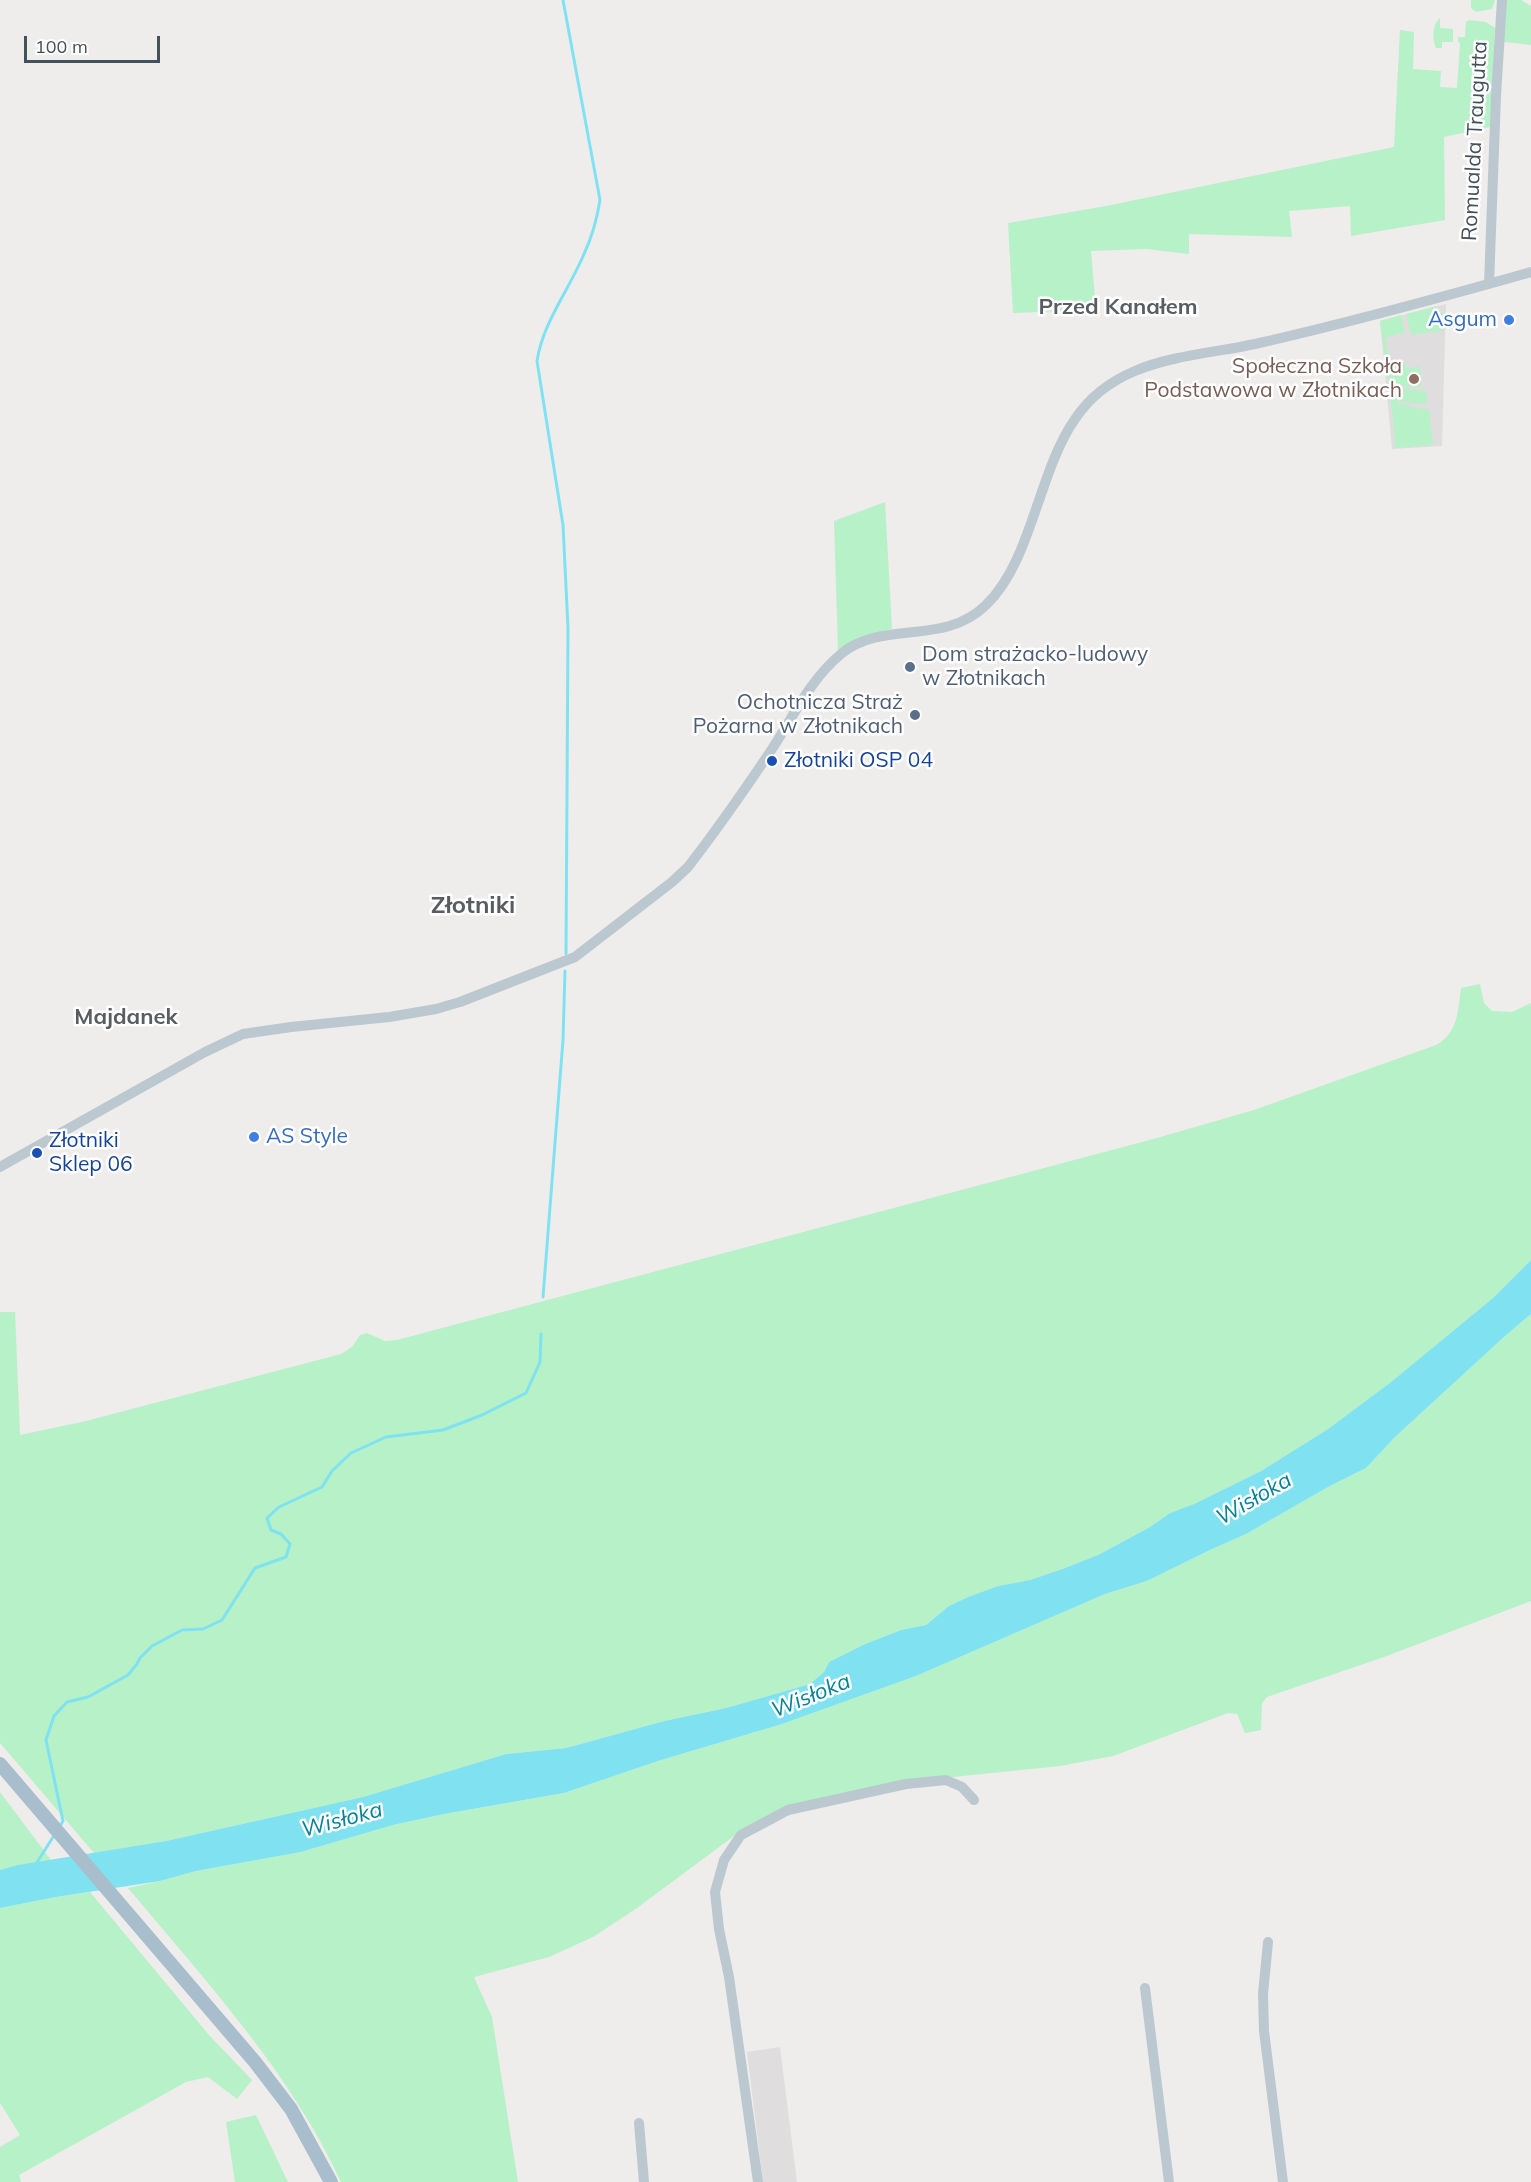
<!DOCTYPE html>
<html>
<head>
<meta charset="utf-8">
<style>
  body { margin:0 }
  #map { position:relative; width:1531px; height:2182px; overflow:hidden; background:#efecec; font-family:Mulish,sans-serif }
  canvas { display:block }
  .scale { position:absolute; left:24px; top:36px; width:136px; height:27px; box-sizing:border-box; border:3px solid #43515a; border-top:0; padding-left:8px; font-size:18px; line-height:21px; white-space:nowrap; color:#43515a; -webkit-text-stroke:4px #fff; paint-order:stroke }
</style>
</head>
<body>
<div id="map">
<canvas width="1531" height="2182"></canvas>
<div class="scale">100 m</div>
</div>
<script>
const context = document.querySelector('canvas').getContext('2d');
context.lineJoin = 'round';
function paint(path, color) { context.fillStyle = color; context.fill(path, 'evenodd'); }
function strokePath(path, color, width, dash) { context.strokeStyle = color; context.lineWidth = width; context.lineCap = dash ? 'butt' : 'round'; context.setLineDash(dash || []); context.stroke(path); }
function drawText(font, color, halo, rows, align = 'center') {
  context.font = font + ' Mulish,sans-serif'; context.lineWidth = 5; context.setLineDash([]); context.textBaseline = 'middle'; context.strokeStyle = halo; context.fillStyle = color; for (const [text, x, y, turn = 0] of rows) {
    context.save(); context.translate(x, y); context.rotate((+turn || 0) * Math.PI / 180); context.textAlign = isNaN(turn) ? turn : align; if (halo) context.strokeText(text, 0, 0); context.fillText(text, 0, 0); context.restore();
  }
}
paint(new Path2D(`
  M1446 304 1442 446 1392 449 1380 321Z
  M780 2047 797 2182H763L747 2052Z`), '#e0ddde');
paint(new Path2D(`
  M1471 0H1495L1492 9 1476 12 1471 8Z
  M1506 0H1521L1531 6V45L1504 42Z
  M1440 18V28L1453 29V42H1442V48H1436C1432 40 1432 24 1440 18Z
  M1469 20 1486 22 1495 28 1490 127 1444 137 1445 220 1351 236 1350 206 1289 211 1292 237 1189 234V254L1146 249 1091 251 1096 310 1013 313 1008 223 1106 206 1394 147 1400 30 1414 32 1413 69 1441 71 1440 87 1457 88 1460 43 1458 42V37H1465L1466 22Z
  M1437 306 1438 314 1446 312 1445 330 1411 335 1406 314Z
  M1401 315 1405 332 1385 338 1391 362 1395 365 1403 363 1409 369 1420 366 1421 387 1400 386 1398 403C1409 406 1417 409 1429 409L1433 445 1395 448 1393 419 1380 321Z
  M1401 388 1427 391 1426 404 1400 402Z
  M885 502 892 629 862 636 838 650 834 521Z
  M1480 984 1484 1003 1492 1011 1512 1012 1531 1003V1260L1493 1298 1391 1382 1328 1429 1261 1471 1194 1504 1170 1513 1150 1527 1098 1555 1065 1568 1030 1580 998 1586 968 1597 949 1606 926 1625 901 1630 865 1644 829 1662 824 1672 810 1684 726 1708 664 1721 566 1748 506 1754 363 1797 166 1841 94 1853 0 1743V1312H15L20 1435 86 1421 341 1354 352 1347 360 1335 367 1333 385 1341 397 1340 1157 1138 1254 1110 1436 1045C1458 1033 1458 1011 1461 988Z
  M1531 1314V1601L1384 1657 1267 1697 1262 1703 1261 1730 1245 1733 1237 1714 1228 1713 1113 1756 1060 1766 914 1781 826 1800 742 1830 637 1908 593 1937 549 1957 474 1977 492 2017 518 2182H341C291 2073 204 1979 128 1888L160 1881 196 1871 301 1852 393 1825 444 1814 564 1793 658 1761 782 1724 916 1676 1105 1594 1147 1581 1210 1550 1246 1534 1328 1487 1366 1468 1395 1437 1505 1336Z
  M0 1792 51 1860 0 1870Z
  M90 1892 209 2035 252 2080 237 2099 208 2077 186 2082 19 2175 21 2182H0V2147L20 2135 0 2103V1908L56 1897Z
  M256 2115 288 2182H235L226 2122Z`), '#b6f1c8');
paint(new Path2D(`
  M1531 1260V1314L1505 1336 1395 1437 1366 1468 1328 1487 1246 1534 1210 1550 1147 1581 1105 1594 916 1676 782 1724 658 1761 564 1793 444 1814 393 1825 301 1852 196 1871 160 1881 56 1897 0 1908V1870L18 1865 166 1841 363 1797 506 1754 566 1748 664 1721 726 1708 810 1684 824 1672 829 1662 865 1644 901 1630 926 1625 949 1606 968 1597 998 1586 1030 1580 1065 1568 1098 1555 1150 1527 1170 1513 1194 1504 1261 1471 1328 1429 1391 1382 1493 1298Z`), '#80e2f1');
strokePath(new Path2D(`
  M563 0 600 200C597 219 592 237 584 254 569 290 543 322 537 361L563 525 568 628 566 954
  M543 1297 563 1040 565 971
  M60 1826 63 1821 46 1740 54 1716 67 1702 88 1697 128 1675 137 1664 140 1658 152 1646 182 1630 203 1629 222 1620 255 1568 286 1557 290 1544 281 1534 271 1530 267 1518 279 1507 322 1487 332 1471 351 1453 386 1437 443 1430 482 1415 526 1393 540 1362 541 1334
  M36 1864 55 1834`), '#80e2f1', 3);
strokePath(new Path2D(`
  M1489 284 1496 96 1502 0
  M0 1167 205 1052 243 1034 291 1027 389 1017 436 1009 460 1002 575 957 672 882 688 867C715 832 741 795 766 758 790 724 808 681 841 654 883 619 943 647 986 605 1032 561 1038 472 1075 419 1089 398 1111 381 1135 371 1169 356 1218 352 1255 344 1347 323 1439 298 1531 272
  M1268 1942 1263 1994 1264 2031 1283 2182
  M1145 1988 1169 2182
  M639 2123 644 2182
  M758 2182 729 1977 719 1929 715 1892 724 1860 741 1835 788 1810 906 1784 946 1780 962 1787 974 1800`), '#bbc8d0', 10);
strokePath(new Path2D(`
  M0 1764 255 2062 291 2109 331 2182`), '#a9becd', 14);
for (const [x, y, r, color] of [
  [1509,320,6,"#3f7fe0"],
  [1414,379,6,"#8d6e63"],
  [910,667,6,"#5c6f8a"],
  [915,715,6,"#5c6f8a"],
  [772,761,6,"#1a4fb4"],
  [254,1137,6,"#3f7fe0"],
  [37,1153,6,"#1a4fb4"]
]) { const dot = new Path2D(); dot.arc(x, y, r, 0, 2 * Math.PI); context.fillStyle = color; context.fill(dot); strokePath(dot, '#fff', 2); }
drawText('21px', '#43515a', '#fff', [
  ["Romualda Traugutta",1475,141,-87]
]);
drawText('21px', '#366cbe', '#fff', [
  ["Asgum",1497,320],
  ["AS Style",266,1137,"left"]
], 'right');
drawText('21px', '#785e54', '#fff', [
  ["Społeczna Szkoła",1402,367],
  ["Podstawowa w Złotnikach",1402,391]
], 'right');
drawText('21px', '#4e5e75', '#fff', [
  ["Dom strażacko-ludowy",922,655],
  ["w Złotnikach",922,679],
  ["Ochotnicza Straż",903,703,"right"],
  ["Pożarna w Złotnikach",903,727,"right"]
], 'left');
drawText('21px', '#164399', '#fff', [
  ["Złotniki OSP 04",784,761],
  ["Złotniki",49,1141],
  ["Sklep 06",49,1165]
], 'left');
drawText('bold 22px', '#585d61', '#fff', [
  ["Przed Kanałem",1118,307],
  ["Majdanek",126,1017]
]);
drawText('italic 22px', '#068296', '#fff', [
  ["Wisłoka",1254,1499,-30],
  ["Wisłoka",811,1696,-22],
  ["Wisłoka",342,1820,-15]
]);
drawText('bold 24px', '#585d61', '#fff', [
  ["Złotniki",473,906]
]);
</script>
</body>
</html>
